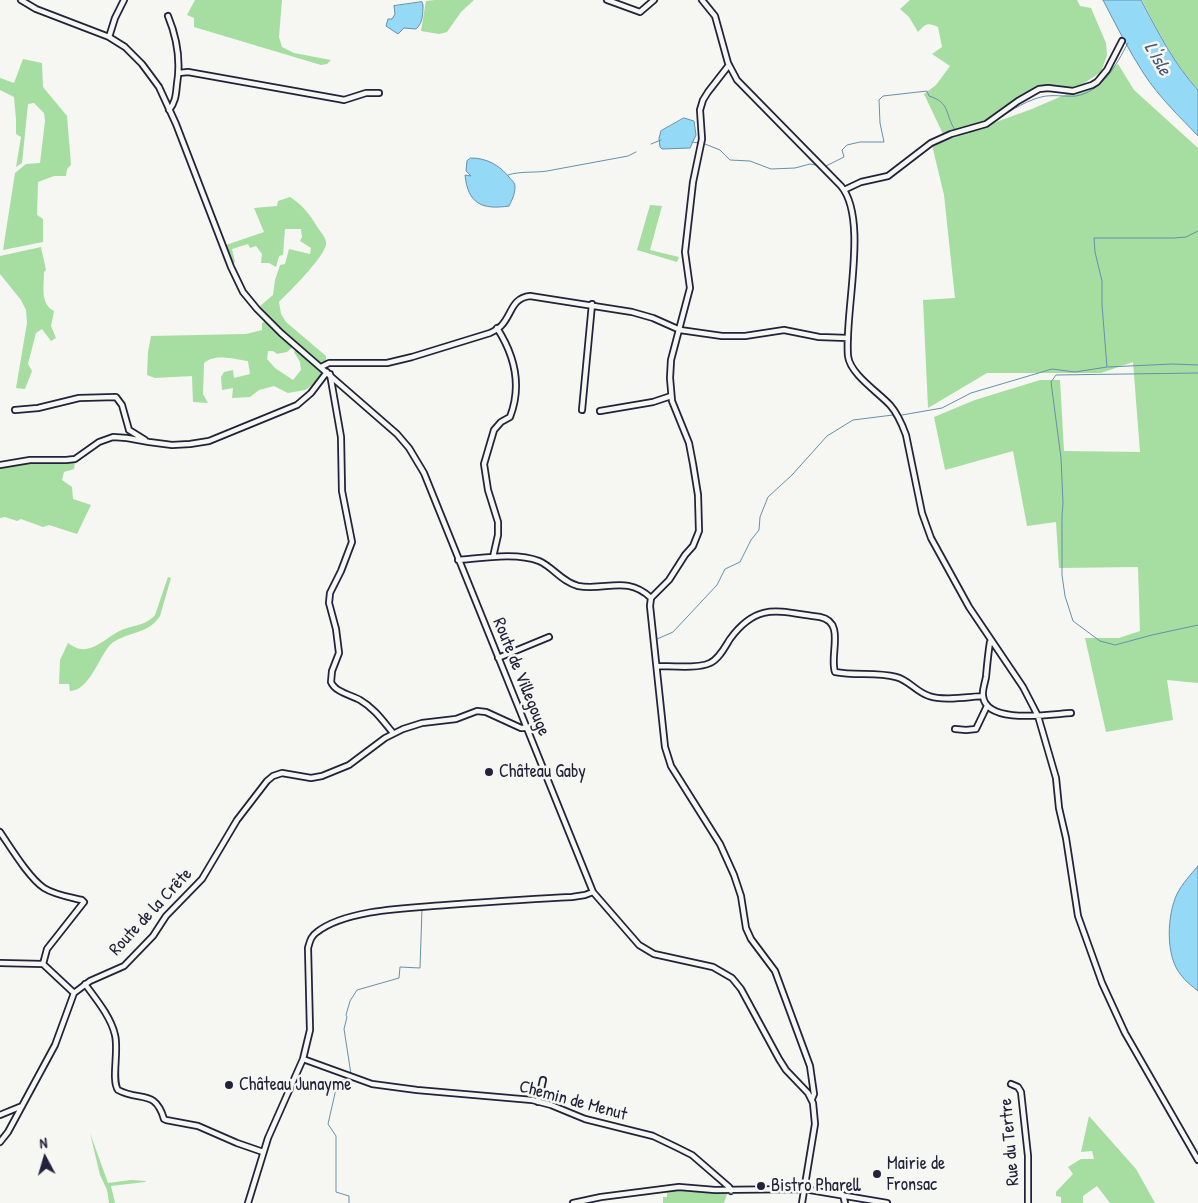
<!DOCTYPE html>
<html>
<head>
<meta charset="utf-8">
<style>
  body { margin:0 }
  #map { position:relative; width:1198px; height:1203px; overflow:hidden; background:#f6f6f2; font-family:"Patrick Hand",sans-serif }
  canvas { display:block }
  .north { position:absolute; left:20px; top:1133px; width:50px; height:50px; -webkit-text-stroke:4px #f6f6f2; paint-order:stroke; rotate:354deg; font-size:14px; font-weight:700; line-height:20px; text-align:center; color:#22223b }
  .north::after { content:''; display:block; margin:auto; width:18px; height:22px; background:#22223b; clip-path:polygon(50% 0,100% 100%,50% 72%,0 100%) }
</style>
</head>
<body>
<div id="map">
<canvas width="1198" height="1203"></canvas>
<div class="north">N</div>
</div>
<script>
const context = document.querySelector('canvas').getContext('2d');
context.lineJoin = 'round';
function paint(path, color) { context.fillStyle = color; context.fill(path, 'evenodd'); }
function strokePath(path, color, width, dash) { context.strokeStyle = color; context.lineWidth = width; context.lineCap = dash ? 'butt' : 'round'; context.setLineDash(dash || []); context.stroke(path); }
function drawText(font, color, halo, rows, align = 'center') {
  context.font = font + ' "Patrick Hand",sans-serif'; context.lineWidth = 5; context.setLineDash([]); context.textBaseline = 'middle'; context.strokeStyle = halo; context.fillStyle = color; for (const [text, x, y, turn = 0] of rows) {
    context.save(); context.translate(x, y); context.rotate((+turn || 0) * Math.PI / 180); context.textAlign = isNaN(turn) ? turn : align; if (halo) context.strokeText(text, 0, 0); context.fillText(text, 0, 0); context.restore();
  }
}
paint(new Path2D(`
  M195 0H282L279 37 282 47 294 53 331 60 327 64 321 65 194 27V18L187 15Z
  M435 0H474L461 12 447 32 439 34 421 31 426 1Z
  M910 0H1077L1080 6 1091 8 1106 43 1107 55 1101 72 1077 88 1042 86 1019 98 983 123 943 134 924 94 936 85 950 66 932 54 942 47 938 27C928 22 925 24 918 32L909 17 900 9Z
  M1142 0H1198V89C1174 64 1158 31 1142 0Z
  M23 59 42 63 43 87 67 116 71 165 67 169 66 176H54L38 182 37 215 43 219V242L3 250 15 173 26 164 40 163 45 121 44 113 34 103 28 104 22 163 16 167 21 137 16 134V119L14 97 0 90V78L14 83Z
  M1118 64 1134 90 1198 148V683L1167 680 1173 720 1106 732 1085 638H1119L1140 631 1138 567 1059 568 1056 522 1027 526 1013 451 945 470 934 417 975 400 1040 380H1060L1064 451 1140 452 1133 362 1101 373H987L928 408 923 300 955 298 944 195 932 145 1032 109 1085 86Z
  M290 197C301 204 310 214 316 225 319 230 325 236 326 242 329 253 288 293 279 302L281 314 286 322 326 356V362H320L267 316 260 306 273 295 275 280 280 265 285 264 289 249 310 254 311 248 300 241 302 237 301 229H285L283 255 279 256 276 267 269 263H261L262 254 256 246 250 248 248 244 232 249 235 262 233 263 226 245 264 232 254 208 277 206 278 201Z
  M650 205 662 206 650 250 679 257 677 262 637 250Z
  M41 247 46 270 44 272C44 286 40 304 54 311L51 326 56 338 51 341 42 329 36 333 28 364 32 371 25 389 16 388 27 323 26 310 21 300 0 274V256Z
  M267 321 271 327 294 346 287 352 277 354 273 351H268L267 359 275 368 293 380 301 370 300 362 294 352 297 348 323 371 317 382 305 390 288 393 274 386 259 390 250 397 232 398 233 388 222 390 221 377 224 372 233 370 234 378 250 374 248 361C235 359 214 353 204 363L203 394 208 403 193 402 192 376 155 378 147 375 148 352 151 336 246 334 262 330V323Z
  M29 462H75L74 469 64 472 62 480 72 487 73 499 91 505 77 534 49 525 43 527 21 519 17 521 5 517 0 518V466Z
  M168 577 171 578 160 616C147 636 125 631 110 645 99 657 89 691 70 691L69 684H59L60 660 68 643C74 647 79 650 86 649 100 647 110 634 124 629 135 625 147 625 155 615Z
  M1089 1116 1136 1169 1155 1203H1110L1097 1186 1083 1196V1203H1061V1197L1056 1196V1192L1073 1174 1068 1167 1081 1159H1094L1092 1151 1081 1152Z
  M90 1133 108 1183 131 1180 146 1181 145 1182 111 1186 115 1203H109L107 1190 100 1175Z
  M679 1190 727 1194 724 1203H663V1197H667V1192Z`), '#a6dda1');
const water = new Path2D(`
  M1103 0H1141C1158 32 1174 64 1198 90V136C1179 116 1159 97 1144 74 1129 51 1116 25 1103 0Z
  M422 2 423 5C423 13 423 23 416 29L404 28 398 34 386 26 388 19H392L395 14 394 6Z
  M684 118 694 121 696 135 690 148 662 149 660 147 659 138 661 131Z
  M471 158C487 158 499 165 509 177 512 181 515 182 515 187 515 194 512 200 509 206 482 210 468 204 465 175L471 176 466 171 467 161Z
  M1198 866V991C1192 986 1185 981 1181 975 1165 956 1167 915 1177 894 1182 884 1191 874 1198 866Z`);
paint(water, '#94d9f6');
strokePath(water, '#6690ab', 1);
strokePath(new Path2D(`
  M990 124C1006 114 1022 102 1041 97 1053 94 1064 97 1076 96 1103 91 1116 65 1128 43
  M959 135 974 131 984 127
  M692 142 699 143
  M651 144 661 140
  M705 144 720 150 730 160 750 161 771 169 795 168 810 164 816 165 819 168
  M826 166 844 157 842 150 847 145 860 142H884L880 123 879 100 883 96 927 91 929 96C951 103 944 113 955 130
  M508 175C520 171 534 173 547 171 574 166 601 161 628 156L636 152
  M1108 367 1172 364 1198 365
  M1198 373 1056 375 1051 382 1061 458 1063 503 1062 515V575L1065 596 1073 621 1100 641 1115 645 1152 635 1198 625
  M902 415 942 408 971 393 1052 369 1075 372 1107 367 1102 305V281L1095 252 1094 238H1174L1186 237 1198 231
  M657 639 673 632 717 585 725 569 740 562 751 540 759 530 760 517 768 497 792 475 827 436 853 420 893 415
  M351 1074 344 1029 347 1017 346 1015 350 1001 357 990 399 978 400 967 420 968 422 909
  M348 1077 344 1080H338L328 1124 336 1136V1192L349 1196V1203`), '#6690ab', 1);
const minor = new Path2D(`
  M21 0 36 9 109 37 125 47 142 64 159 87 176 124 231 267 243 292 257 309 281 333 397 434 409 448 424 473 593 892 639 945 654 954 713 967 732 978 741 989 779 1059 786 1070 808 1093 813 1103 815 1124 802 1203
  M607 0 640 12 654 0
  M702 0 715 16 728 63 737 80 841 186C869 219 844 313 848 356 850 374 878 392 890 405 898 414 902 424 906 435L922 513 931 538 969 607 1023 687 1038 716 1056 778 1059 808 1066 838 1078 916 1102 983 1125 1033 1198 1160
  M168 16C177 38 181 60 177 84 176 93 176 102 169 110
  M109 37 115 18 124 0
  M179 73 188 72 339 99 344 100 366 93H379
  M844 190 861 182 888 176 931 143 951 134 986 124 1018 101 1039 89 1048 88 1073 91 1092 85 1097 82 1107 70 1122 41
  M321 367 329 363H387L412 357 490 333C494 331 498 329 501 326 512 315 511 298 530 296L632 312 653 318 680 330 722 336H745L784 330 819 337 848 338
  M330 374 341 437 342 491 352 542 341 571 330 593 329 603 336 629 339 653 332 671 331 682C335 692 351 695 360 700 374 708 383 721 393 733
  M15 410 38 408 79 398 116 397 122 405 129 430
  M582 410 592 304
  M600 411 653 402 671 396
  M129 430 145 440
  M0 465 30 460H66L75 459 99 442 113 437 127 438 149 442 172 445 190 444 209 441 297 405 311 393 327 372
  M493 557 498 535V522L488 490 484 464 494 430 501 422 510 417C522 386 515 356 497 328
  M458 560C482 558 517 552 539 561 553 567 562 582 578 586 606 591 627 575 651 598L650 606 665 747 671 766 720 844 734 875 741 896 746 928 751 939 775 971 810 1066 814 1094 812 1099
  M651 598 669 580 685 555 693 546 699 531 698 495 693 464 689 443 672 401 670 378 671 360 690 288 685 252 693 182 702 139 700 110 703 100 708 92 729 65
  M992 641 990 642C988 654 987 666 986 677 985 683 982 690 983 696 986 725 1051 714 1071 713
  M498 658 549 637
  M657 666C671 666 698 669 710 663 719 659 725 647 730 639 758 601 779 612 820 617 846 622 829 655 835 672 855 676 876 672 896 677 909 680 916 692 929 696 943 701 967 697 983 696
  M955 729 966 730 976 729 987 706
  M0 832C11 848 29 878 44 888 55 895 69 897 82 900L84 902 47 949 43 964
  M0 963 43 964
  M43 964 74 993
  M85 984C96 999 111 1017 115 1035 119 1051 111 1080 118 1090 141 1102 155 1089 164 1119L166 1120 198 1126 237 1143 263 1152
  M303 1059 372 1084 417 1090 532 1100 551 1105 585 1119 653 1136 676 1147 692 1155 729 1187 731 1191
  M1011 1084 1018 1087 1021 1092 1028 1156V1203
  M538 1102 543 1080
  M0 1115 22 1106
  M0 1142 8 1132 55 1045 74 993 90 981 124 966 153 936 166 916 202 879 237 820 267 781 273 776 282 773 311 778 322 776 349 765 385 738 403 729 422 723 456 719 477 711 486 712 521 728H526
  M833 1194 834 1185
  M843 1195 845 1203
  M248 1203 268 1138 303 1059 310 1030 308 948C310 941 311 936 317 932 347 909 410 908 446 905 488 902 530 899 572 897L585 895 593 892
  M573 1203 601 1197 679 1187 715 1190 804 1189 887 1203`);
strokePath(minor, '#22223b', 8);
strokePath(minor, '#f6f6f2', 4.5);
for (const [x, y, r, color] of [
  [489,772,5,"#22223b"],
  [229,1085,5,"#22223b"],
  [877,1174,5,"#22223b"],
  [761,1186,5,"#22223b"]
]) { const dot = new Path2D(); dot.arc(x, y, r, 0, 2 * Math.PI); context.fillStyle = color; context.fill(dot); strokePath(dot, '#f6f6f2', 2); }
drawText('18px', '#22223b', '#f6f6f2', [
  ["Route de Villegouge",521,677,68],
  ["Route de la Crête",151,912,-47],
  ["Chemin de Menut",573,1101,15],
  ["Rue du Tertre",1010,1142,-95]
]);
drawText('18px', '#22223b', '#f6f6f2', [
  ["Château Gaby",499,772],
  ["Château Junayme",239,1085],
  ["Mairie de",887,1164],
  ["Fronsac",887,1185],
  ["Bistro Pharell",771,1186]
], 'left');
drawText('italic 19px', '#445973', '#f6f6f2', [
  ["L'Isle",1157,59,60]
]);
</script>
</body>
</html>
